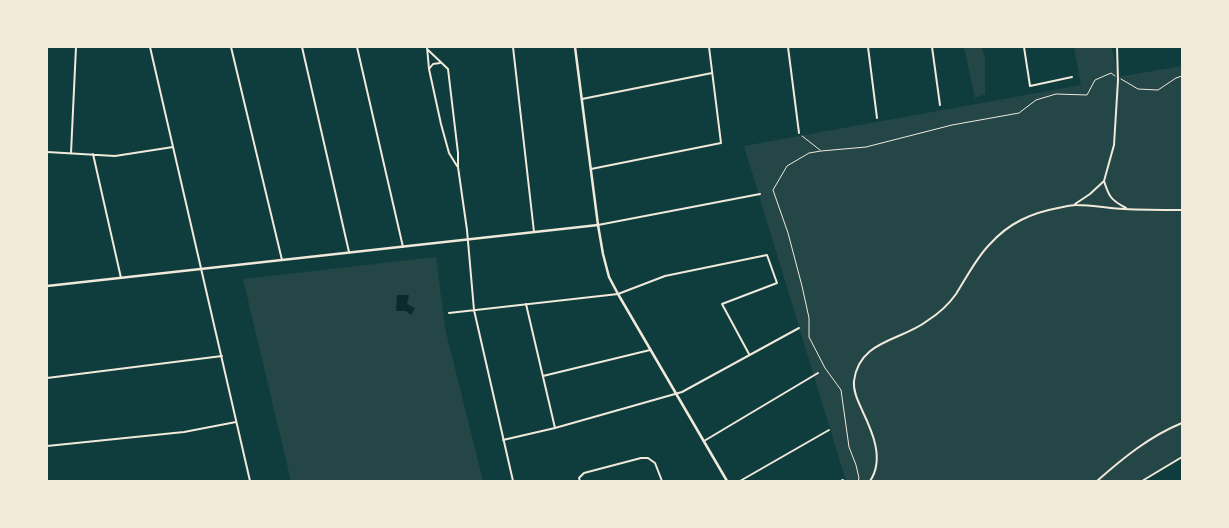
<!DOCTYPE html>
<html>
<head>
<meta charset="utf-8">
<style>
  body { margin:0 }
  #map { position:relative; width:1229px; height:528px; overflow:hidden; background:#0f3d3e; font-family:Literata,serif }
  canvas { display:block }
  .frame { position:absolute; inset:0; border:48px solid #f1e9da; pointer-events:none }
</style>
</head>
<body>
<div id="map">
<canvas width="1229" height="528"></canvas>
<div class="frame"></div>
</div>
<script>
const context = document.querySelector('canvas').getContext('2d');
context.lineJoin = 'round';
function paint(path, color) { context.fillStyle = color; context.fill(path, 'evenodd'); }
function strokePath(path, color, width, dash) { context.strokeStyle = color; context.lineWidth = width; context.lineCap = dash ? 'butt' : 'round'; context.setLineDash(dash || []); context.stroke(path); }
paint(new Path2D(`
  M964 47H982L985 59V94L975 98Z
  M1074 47H1112L1118 77 1182 66V459L1139 481H846L744 146 1081 85Z
  M436 257 445 328 483 481H291L243 279Z`), '#244646');
paint(new Path2D(`
  M397 295H409L407 304 415 308 411 315 406 311H396Z`), '#0a2a2b');
strokePath(new Path2D(`
  M1121 79 1138 89 1158 90 1176 78 1182 76
  M802 136 820 150
  M858 481 859 478 856 465 849 447 841 390 825 368 809 337V318L802 286 788 233 773 190 787 166 809 153 821 151 866 147 952 125 1019 113 1036 100 1056 94 1087 95 1095 80 1111 73 1115 76`), '#f1e9da', 1);
strokePath(new Path2D(`
  M150 47 250 481
  M231 47 282 260
  M302 47 349 252
  M357 47 403 247
  M427 47 429 69 441 124 449 153 457 166
  M513 47 534 232
  M788 47 799 133
  M868 47 877 118
  M932 47 940 105
  M1024 47 1030 86 1072 77
  M427 49 448 69 458 153V167L467 230 474 310 513 481
  M429 69 433 64 440 63
  M582 99 712 73
  M47 152 115 156 173 147
  M71 153 76 47
  M93 154 121 278
  M591 169 721 143 709 47
  M1104 181C1109 197 1111 200 1126 208
  M1075 204 1090 194 1104 181 1114 145 1118 80 1117 47
  M598 225 760 194
  M526 304 555 428
  M449 313 618 294 665 276 767 255 777 283 722 304 749 354
  M543 376 650 350
  M47 378 222 356
  M503 440 555 428 682 392 799 328
  M704 441 818 373
  M47 446 184 432 236 422
  M580 481 579 478 584 473 641 458H648L655 463 662 481
  M740 481 829 430
  M841 481 843 480
  M870 481C885 459 872 431 862 410 858 401 853 391 854 381 859 340 901 341 927 321 938 314 949 304 956 294 967 277 976 258 990 244 1009 223 1031 213 1058 208 1064 207 1070 205 1076 205 1092 205 1108 208 1124 209 1144 210 1163 210 1182 210
  M917 481H920
  M1097 481C1123 458 1150 436 1182 423
  M1142 481 1182 457`), '#f1e9da', 2);
strokePath(new Path2D(`
  M47 286 598 225`), '#f1e9da', 2.5);
strokePath(new Path2D(`
  M575 47 598 225 603 254 609 277 618 294 727 481`), '#f1e9da', 2.5);
</script>
</body>
</html>
